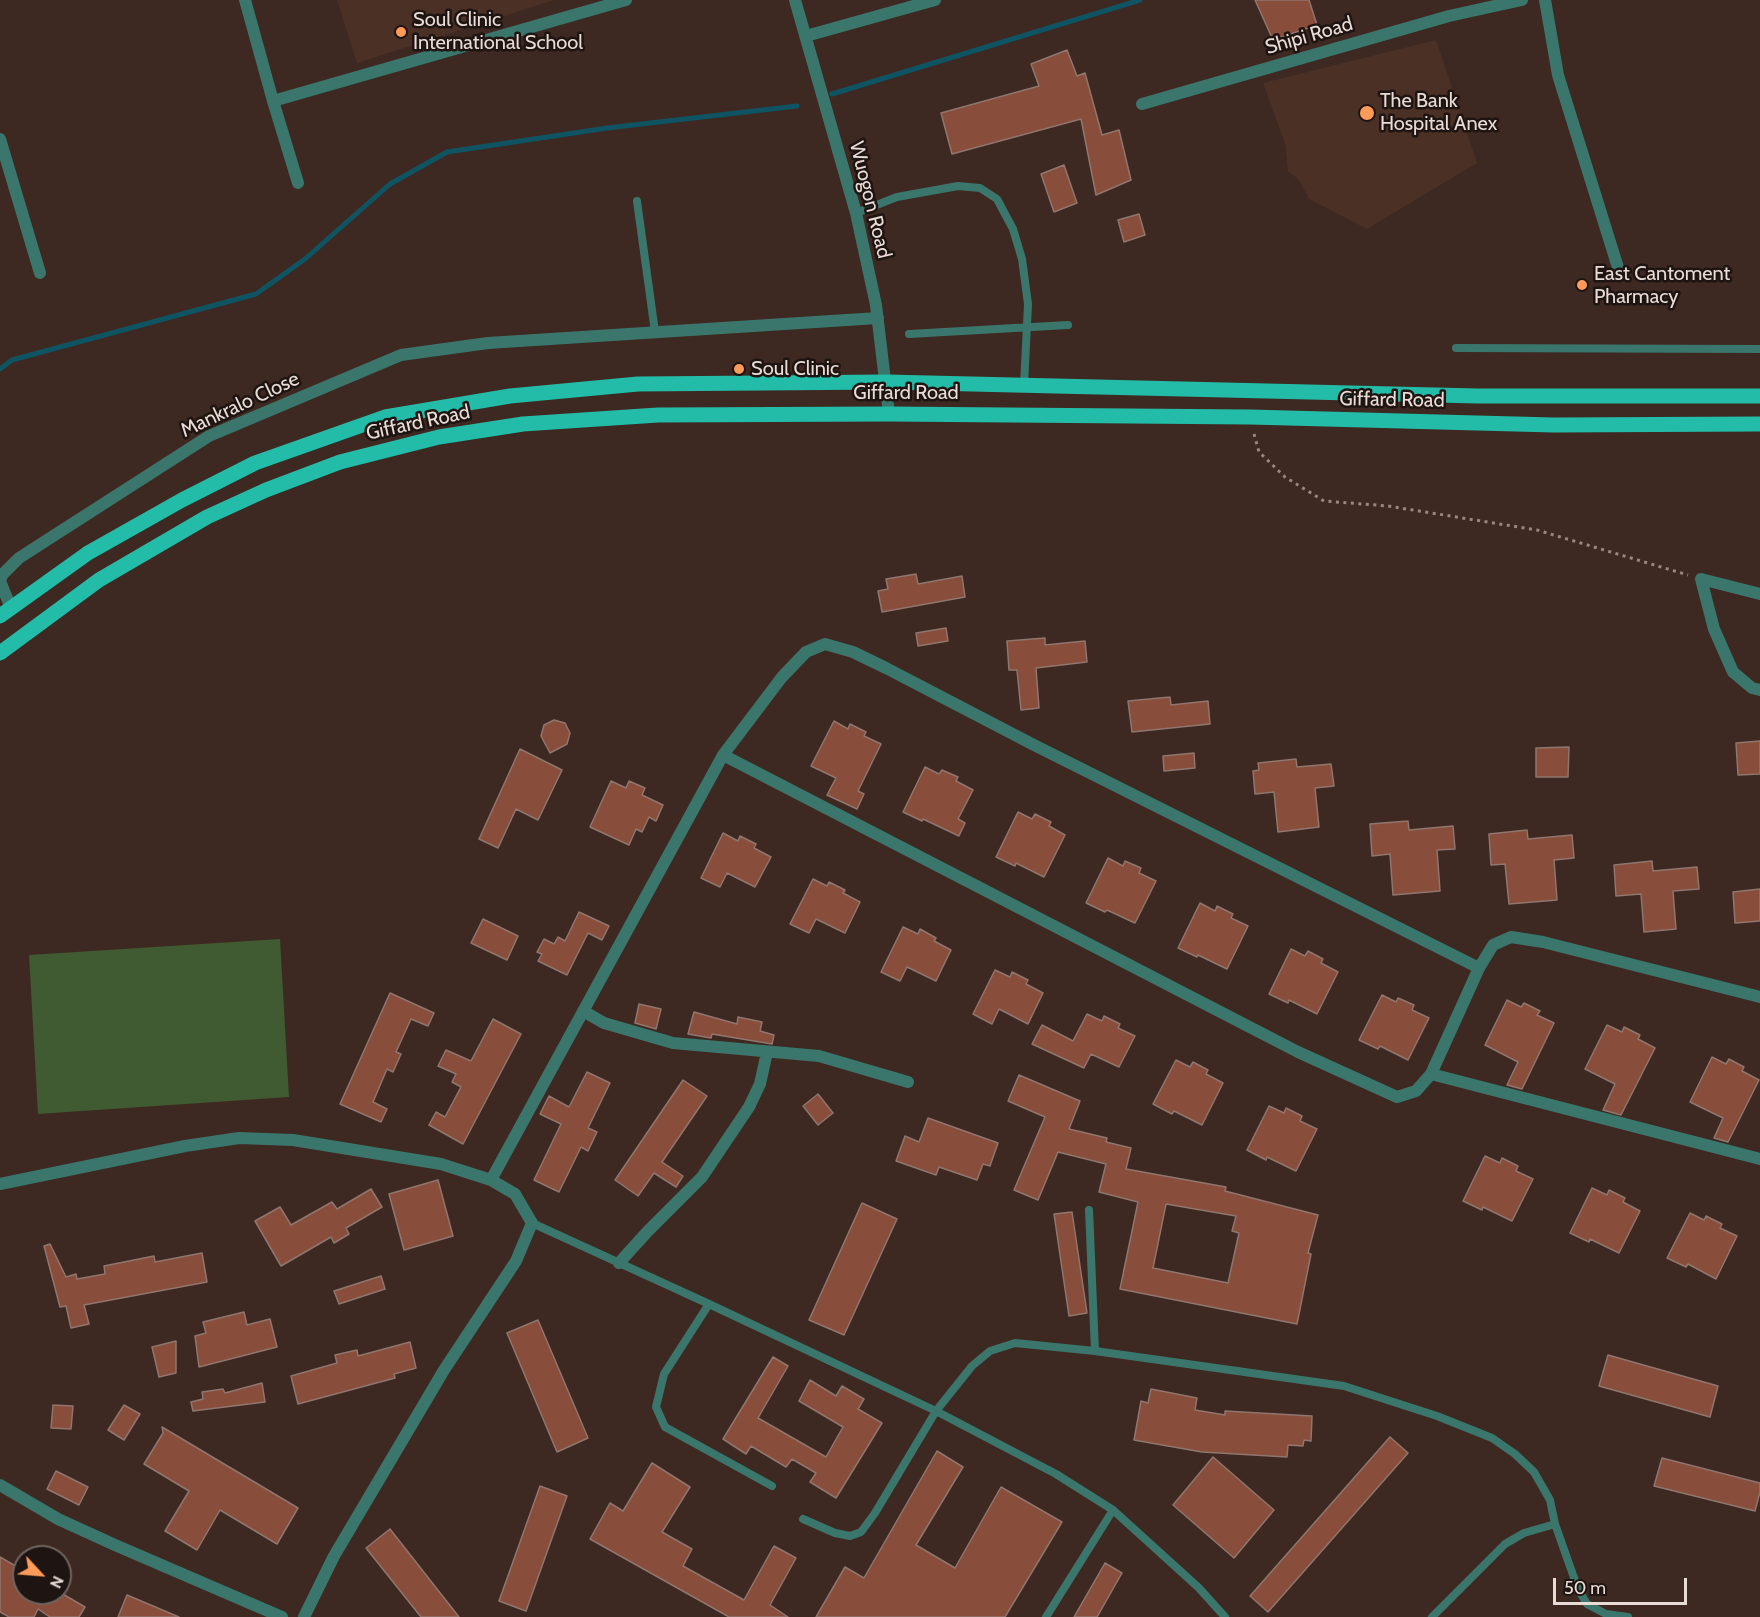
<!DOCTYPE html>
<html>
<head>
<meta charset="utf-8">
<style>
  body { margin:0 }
  #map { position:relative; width:1760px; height:1617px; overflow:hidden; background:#3d2921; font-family:Cabin,sans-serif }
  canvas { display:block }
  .north { position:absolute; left:12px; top:1545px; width:60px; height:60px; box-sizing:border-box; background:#1e1411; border:2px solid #6f645f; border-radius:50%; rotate:116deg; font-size:16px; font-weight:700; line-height:24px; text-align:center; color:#e9dbd5 }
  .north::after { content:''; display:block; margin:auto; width:21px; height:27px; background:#fe9b58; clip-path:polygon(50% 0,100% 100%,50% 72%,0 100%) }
  .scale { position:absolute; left:1553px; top:1578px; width:134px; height:27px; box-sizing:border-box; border:3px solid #e9dbd5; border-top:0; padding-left:8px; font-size:18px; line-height:21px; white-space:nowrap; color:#e9dbd5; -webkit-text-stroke:4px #1e1411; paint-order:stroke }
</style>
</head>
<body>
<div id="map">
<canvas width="1760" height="1617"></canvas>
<div class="north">N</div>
<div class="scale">50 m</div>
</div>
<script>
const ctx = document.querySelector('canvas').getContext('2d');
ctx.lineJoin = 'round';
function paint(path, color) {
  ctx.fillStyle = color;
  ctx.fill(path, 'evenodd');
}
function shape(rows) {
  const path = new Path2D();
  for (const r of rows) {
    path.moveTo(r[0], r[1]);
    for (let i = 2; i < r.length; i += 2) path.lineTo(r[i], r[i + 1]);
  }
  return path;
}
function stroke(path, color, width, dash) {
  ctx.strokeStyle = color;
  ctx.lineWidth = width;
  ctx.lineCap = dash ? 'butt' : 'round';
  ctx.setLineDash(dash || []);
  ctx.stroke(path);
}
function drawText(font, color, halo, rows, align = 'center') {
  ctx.font = font + ' Cabin,sans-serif';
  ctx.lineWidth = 5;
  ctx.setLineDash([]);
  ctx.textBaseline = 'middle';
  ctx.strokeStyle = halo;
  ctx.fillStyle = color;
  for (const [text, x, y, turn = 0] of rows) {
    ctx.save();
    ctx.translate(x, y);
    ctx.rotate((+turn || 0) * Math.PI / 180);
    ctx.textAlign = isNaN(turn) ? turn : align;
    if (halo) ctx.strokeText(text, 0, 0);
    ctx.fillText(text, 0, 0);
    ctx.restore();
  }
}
const built = shape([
  [337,0,554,0,357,63],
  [1436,40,1477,163,1367,229,1309,199,1299,180,1288,171,1285,143,1263,83]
]);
const green = shape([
  [280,939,289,1097,38,1114,29,955]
]);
const stream = shape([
  [832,94,1140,0],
  [0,369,12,360,256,294,305,259,390,184,447,152,607,128,797,106]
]);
const building = shape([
  [1255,0,1309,0,1317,25,1273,40,1255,0],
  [1067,50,1077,76,1085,73,1102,135,1119,130,1131,180,1096,195,1081,119,952,154,941,113,1039,86,1031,64,1067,50],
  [1064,165,1077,203,1054,212,1041,174,1064,165],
  [1139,214,1145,235,1124,242,1118,220,1139,214],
  [916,574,918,584,962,576,965,597,882,612,878,591,888,589,886,579,916,574],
  [946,628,948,641,918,646,916,633,946,628],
  [1045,638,1045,645,1085,641,1087,662,1036,668,1039,708,1021,710,1017,670,1009,670,1007,641,1045,638],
  [1170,697,1171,705,1208,701,1210,724,1132,732,1128,701,1170,697],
  [554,720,565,723,570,733,567,744,550,753,541,736,544,725,554,720],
  [834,721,848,729,850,724,866,732,864,736,881,744,858,791,864,794,857,809,827,795,836,778,811,766,834,721],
  [1760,741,1760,774,1738,775,1736,743,1760,741],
  [1569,747,1568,777,1536,777,1536,748,1569,747],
  [520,749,562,770,538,820,516,809,498,848,479,839,520,749],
  [1194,753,1195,768,1164,771,1163,756,1194,753],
  [1296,759,1297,767,1331,764,1334,786,1315,788,1319,827,1278,832,1274,792,1255,794,1253,771,1259,770,1258,763,1296,759],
  [925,767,939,774,942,770,958,777,956,781,973,790,958,819,965,823,959,836,923,819,922,821,903,812,925,767],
  [611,781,626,788,629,781,645,788,642,795,663,805,656,821,649,817,642,832,636,829,629,845,590,827,611,781],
  [1018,812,1032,819,1035,814,1051,822,1049,826,1065,835,1044,877,1016,863,1015,866,996,857,1018,812],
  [1408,821,1409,830,1453,826,1455,849,1437,850,1440,891,1393,895,1390,854,1372,856,1370,824,1408,821],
  [1527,830,1528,839,1572,835,1574,858,1554,860,1557,900,1509,904,1505,864,1491,865,1489,834,1527,830],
  [723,833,738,841,740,836,756,844,754,848,771,857,755,887,727,873,720,887,701,878,723,833],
  [1108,858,1123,866,1125,861,1141,868,1139,873,1156,881,1135,923,1107,910,1105,912,1086,903,1108,858],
  [1652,861,1653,871,1697,867,1699,889,1673,891,1676,929,1644,932,1641,894,1616,896,1614,865,1652,861],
  [813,879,827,886,829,882,845,890,843,893,860,902,845,933,816,919,809,933,790,924,813,879],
  [1760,889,1760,921,1735,923,1733,892,1760,889],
  [1200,903,1215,911,1217,906,1233,914,1231,918,1248,926,1227,969,1198,955,1197,957,1178,948,1200,903],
  [579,912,609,926,602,940,588,933,567,975,538,961,542,954,537,952,544,939,554,944,558,937,565,941,579,912],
  [483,919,518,936,507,960,471,943,483,919],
  [903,927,918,934,920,929,936,938,934,941,951,950,936,981,907,967,900,981,881,972,903,927],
  [1291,949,1305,956,1308,951,1323,959,1321,963,1338,972,1317,1014,1289,1000,1288,1003,1269,994,1291,949],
  [995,970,1010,977,1012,972,1028,980,1026,984,1043,993,1028,1024,999,1009,992,1024,973,1014,995,970],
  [390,993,434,1013,428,1026,411,1019,396,1052,401,1054,393,1072,387,1069,373,1102,387,1109,381,1122,340,1104,390,993],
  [1382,995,1396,1002,1398,998,1414,1005,1412,1010,1429,1018,1408,1060,1380,1046,1378,1049,1359,1040,1382,995],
  [1507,1000,1521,1007,1524,1003,1540,1011,1537,1015,1554,1023,1522,1089,1507,1085,1518,1062,1485,1045,1507,1000],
  [639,1004,661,1009,656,1029,635,1023,639,1004],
  [694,1012,737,1024,738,1017,762,1022,760,1031,774,1035,772,1044,712,1034,711,1038,688,1034,694,1012],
  [1087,1014,1102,1021,1104,1016,1120,1024,1118,1028,1135,1036,1119,1067,1091,1054,1084,1068,1032,1044,1042,1025,1073,1041,1087,1014],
  [493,1019,521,1034,463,1144,429,1125,436,1112,445,1117,461,1087,452,1082,456,1074,438,1066,446,1050,471,1061,493,1019],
  [1607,1025,1622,1032,1624,1027,1640,1035,1638,1039,1655,1048,1621,1115,1603,1110,1615,1084,1585,1069,1607,1025],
  [1712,1057,1726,1064,1729,1059,1744,1067,1742,1071,1759,1080,1728,1142,1714,1138,1723,1118,1690,1102,1712,1057],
  [1176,1060,1190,1067,1193,1062,1208,1070,1206,1074,1223,1083,1202,1125,1174,1111,1172,1114,1153,1104,1176,1060],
  [587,1072,610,1083,588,1128,597,1132,588,1151,581,1147,559,1192,534,1180,561,1124,540,1114,549,1096,569,1107,587,1072],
  [1019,1075,1080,1101,1069,1129,1107,1138,1106,1142,1131,1148,1126,1169,1226,1187,1225,1191,1318,1215,1308,1253,1311,1254,1297,1324,1120,1289,1138,1202,1099,1192,1106,1164,1058,1152,1038,1200,1014,1190,1045,1117,1008,1101,1019,1075],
  [1166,1204,1236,1216,1232,1231,1239,1233,1228,1283,1153,1268,1166,1204],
  [683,1080,707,1096,662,1162,683,1176,676,1187,654,1173,638,1196,615,1180,683,1080],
  [818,1094,833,1113,818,1125,803,1106,818,1094],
  [1269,1106,1284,1113,1286,1108,1302,1116,1300,1121,1317,1129,1296,1171,1267,1157,1266,1160,1247,1150,1269,1106],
  [928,1118,998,1143,990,1166,983,1164,977,1180,939,1167,936,1175,896,1161,905,1136,919,1142,928,1118],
  [1485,1156,1500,1163,1502,1158,1518,1166,1516,1171,1533,1179,1512,1221,1483,1207,1482,1210,1463,1201,1485,1156],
  [438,1180,453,1236,404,1250,389,1194,438,1180],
  [1592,1188,1607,1195,1609,1190,1625,1198,1623,1202,1640,1211,1619,1253,1590,1239,1589,1242,1570,1233,1592,1188],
  [371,1189,382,1207,346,1228,349,1234,334,1243,331,1237,281,1266,255,1221,280,1207,291,1225,332,1202,337,1209,371,1189],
  [862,1203,897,1219,844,1335,809,1320,862,1203],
  [1072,1212,1087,1313,1069,1316,1054,1214,1072,1212],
  [1690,1213,1704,1220,1706,1216,1722,1224,1720,1228,1737,1236,1716,1279,1688,1264,1686,1267,1667,1258,1690,1213],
  [50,1244,66,1277,76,1274,77,1279,105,1274,104,1266,154,1256,155,1262,202,1253,207,1282,84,1305,89,1324,71,1328,66,1306,60,1307,44,1246,50,1244],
  [381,1276,385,1289,339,1304,334,1291,381,1276],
  [244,1312,247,1325,270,1319,277,1347,199,1367,195,1336,206,1333,203,1322,244,1312],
  [538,1320,588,1438,557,1452,507,1333,538,1320],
  [176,1341,176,1373,159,1377,152,1347,176,1341],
  [410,1342,416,1368,394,1374,395,1378,298,1404,291,1376,337,1363,335,1355,357,1350,358,1356,410,1342],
  [1608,1355,1718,1386,1710,1417,1599,1386,1608,1355],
  [773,1357,788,1366,758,1418,826,1457,843,1427,799,1401,810,1380,836,1396,842,1386,864,1399,858,1409,882,1423,836,1498,810,1482,816,1473,792,1459,786,1467,751,1446,746,1454,723,1439,773,1357],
  [262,1383,265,1402,193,1411,191,1402,203,1399,202,1392,223,1389,225,1393,262,1383],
  [1151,1389,1197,1398,1195,1410,1225,1415,1225,1411,1312,1416,1311,1441,1304,1440,1303,1446,1288,1445,1287,1457,1202,1452,1134,1440,1141,1401,1148,1403,1151,1389],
  [53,1405,73,1406,71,1429,51,1428,53,1405],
  [124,1405,140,1414,124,1440,108,1430,124,1405],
  [162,1427,298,1508,277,1544,220,1510,197,1550,165,1531,189,1491,144,1464,163,1433,162,1427],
  [1390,1437,1408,1453,1268,1612,1250,1596,1390,1437],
  [937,1451,963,1467,916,1545,955,1568,1001,1487,1062,1522,1005,1617,816,1617,845,1567,864,1578,937,1451],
  [1213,1457,1274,1510,1234,1558,1173,1505,1213,1457],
  [1662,1458,1760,1483,1760,1492,1755,1511,1654,1486,1662,1458],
  [652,1463,690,1487,662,1532,692,1549,683,1566,744,1600,774,1546,796,1558,770,1605,788,1617,729,1617,590,1539,610,1503,623,1511,652,1463],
  [56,1471,88,1487,79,1505,47,1489,56,1471],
  [540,1486,567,1496,526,1611,499,1601,540,1486],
  [390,1529,459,1617,421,1617,366,1548,390,1529],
  [0,1557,24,1571,24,1593,61,1593,85,1607,79,1617,50,1617,38,1609,34,1617,9,1617,0,1612,0,1557],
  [1105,1563,1122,1573,1097,1617,1074,1617,1105,1563],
  [127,1595,179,1617,118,1617,127,1595]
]);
const path = shape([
  [1254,434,1259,452,1285,477,1324,501,1388,506,1537,530,1688,575]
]);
const lane = shape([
  [637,201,655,332],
  [856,213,897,197,958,186,980,188,997,199,1013,229,1022,259,1028,304,1024,385],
  [909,334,1068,325],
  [1456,348,1760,349],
  [1089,1210,1095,1351],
  [532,1223,709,1304,936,1411,1056,1474,1113,1510,1199,1588,1225,1617],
  [709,1304,664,1374,656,1407,665,1427,772,1486],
  [803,1519,835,1533,850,1536,861,1532,875,1513,936,1411,972,1366,990,1351,1015,1343,1095,1351,1344,1386,1437,1416,1492,1438,1515,1454,1534,1472,1550,1500,1555,1524,1578,1589,1587,1604,1606,1614,1628,1617],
  [1046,1617,1113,1510],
  [1432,1617,1505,1544,1524,1533,1555,1524]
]);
const street = shape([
  [245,0,273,101,298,183],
  [795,0,856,213,876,305,889,414],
  [1545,0,1558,75,1620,274],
  [806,36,935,0],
  [273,101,626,0],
  [1142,104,1449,16,1522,0],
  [0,139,40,273],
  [1760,594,1701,579,1714,629,1733,672,1752,688,1760,690],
  [11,608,0,581,2,575,19,558,209,436,401,355,488,343,878,318],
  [723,755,1298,1052,1397,1097,1416,1091,1431,1074,1479,968,1493,945,1511,937,1543,942,1760,997],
  [583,1011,604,1023,673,1043,819,1056,908,1082],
  [1431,1074,1760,1159],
  [491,1180,723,755,782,677,806,652,825,644,853,652,886,668,1034,745,1479,968],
  [0,1184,185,1146,239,1138,293,1140,441,1164,491,1180,515,1194,532,1223,516,1261,444,1370,334,1556,304,1617],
  [619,1263,647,1232,702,1177,749,1107,760,1084,767,1052],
  [0,1485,58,1519,115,1545,282,1617]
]);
const primary = shape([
  [0,616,88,553,182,500,255,463,385,417,510,396,638,384,887,382,1478,396,1760,396],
  [0,653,99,580,207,517,266,490,340,462,439,437,523,424,658,415,889,414,1250,417,1553,425,1760,424]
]);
const markers = [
  [401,32,6,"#fe9b58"],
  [1367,113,8,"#fe9b58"],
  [1582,285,6,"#fe9b58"],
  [739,369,6,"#fe9b58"]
];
const poiNames = [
  ["Soul Clinic",413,20],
  ["International School",413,43],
  ["The Bank",1380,101],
  ["Hospital Anex",1380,124],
  ["East Cantoment",1594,274],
  ["Pharmacy",1594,297],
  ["Soul Clinic",751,369]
];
const streetNames = [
  ["Shipi Road",1309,36,-16],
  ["Wuogon Road",870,200,76],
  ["Giffard Road",906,393],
  ["Giffard Road",1392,400,1],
  ["Mankralo Close",240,405,-25],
  ["Giffard Road",418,423,-12]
];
paint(built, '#4b3025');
paint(green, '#405a31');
stroke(stream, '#0f5462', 5);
paint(building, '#884d3b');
stroke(building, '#90766e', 1.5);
stroke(path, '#998881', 3, [3, 4.5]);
stroke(lane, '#3a766c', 8);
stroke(street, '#3a766c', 12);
stroke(primary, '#22bca8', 15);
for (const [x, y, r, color] of markers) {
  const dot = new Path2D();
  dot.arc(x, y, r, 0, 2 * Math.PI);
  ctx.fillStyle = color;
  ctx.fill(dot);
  stroke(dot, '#1e1411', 2);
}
drawText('20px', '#e9dbd5', '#1e1411', poiNames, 'left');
drawText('20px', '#e9dbd5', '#1e1411', streetNames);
</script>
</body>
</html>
